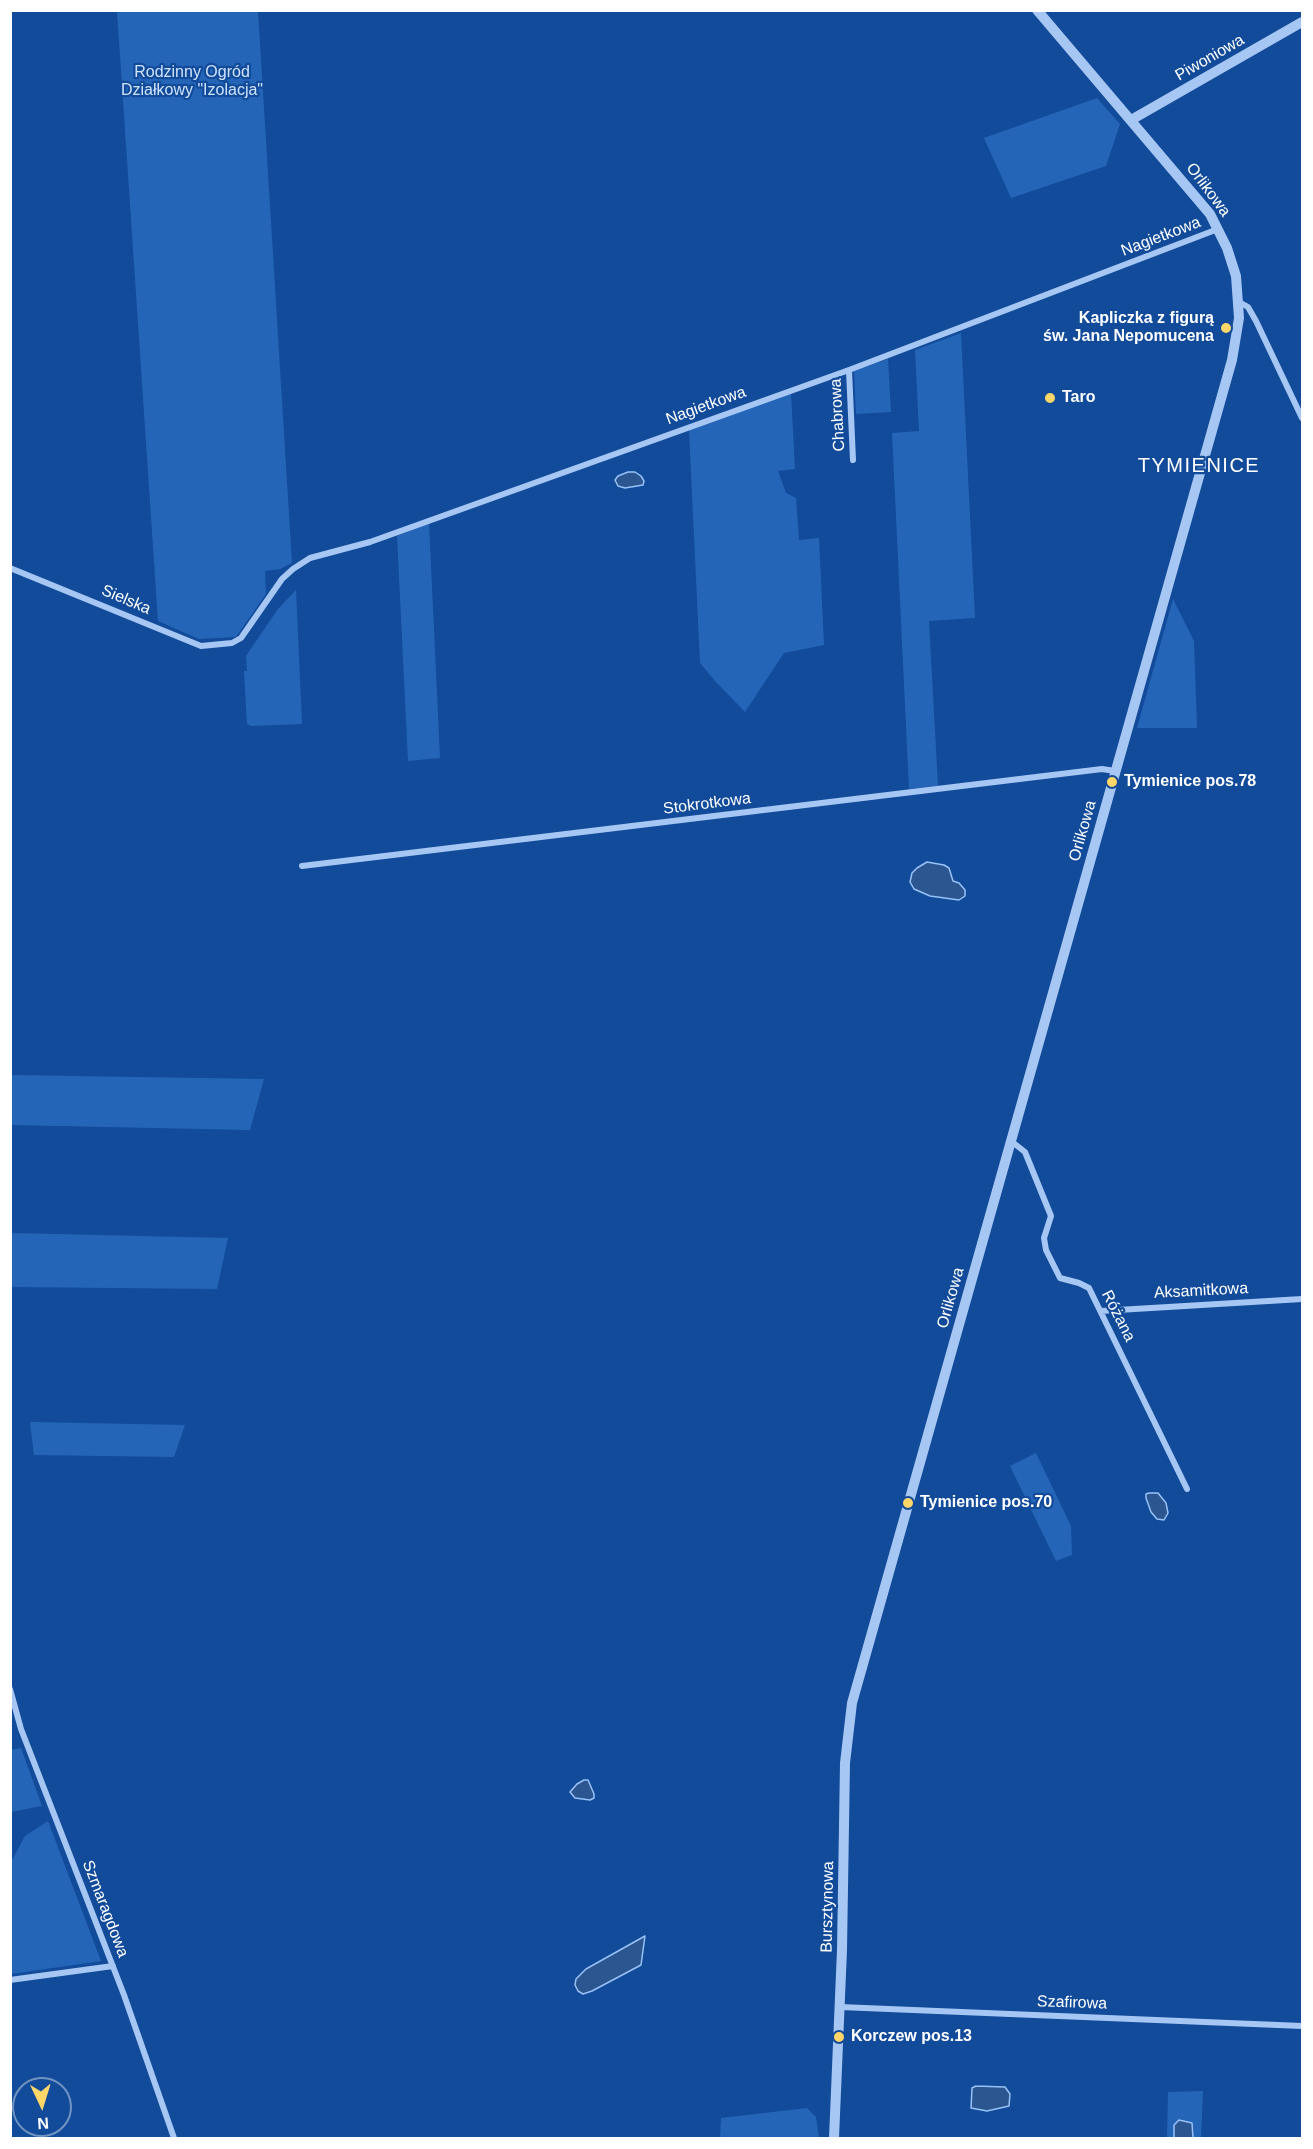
<!DOCTYPE html>
<html>
<head>
<meta charset="utf-8">
<style>
  body { margin:0 }
  #map { position:relative; width:1313px; height:2149px; overflow:hidden; background:#124b9a; font-family:Helvetica,sans-serif }
  canvas { display:block }
  .frame { position:absolute; inset:0; border:12px solid #fff; pointer-events:none }
  .north { position:absolute; left:12px; top:2077px; width:60px; height:60px; box-sizing:border-box; background:#124b9a; border:2px solid #7193c2; border-radius:50%; rotate:176deg; font-size:16px; font-weight:700; line-height:24px; text-align:center; color:#fff }
  .north::after { content:''; display:block; margin:auto; width:21px; height:27px; background:#ffd668; clip-path:polygon(50% 0,100% 100%,50% 72%,0 100%) }
</style>
</head>
<body>
<div id="map">
<canvas width="1313" height="2149"></canvas>
<div class="frame"></div>
<div class="north">N</div>
</div>
<script>
const ctx = document.querySelector('canvas').getContext('2d');
ctx.lineJoin = 'round';
function paint(path, color) {
  ctx.fillStyle = color;
  ctx.fill(path, 'evenodd');
}
function shape(rows) {
  const path = new Path2D();
  for (const r of rows) {
    path.moveTo(r[0], r[1]);
    for (let i = 2; i < r.length; i += 2) path.lineTo(r[i], r[i + 1]);
  }
  return path;
}
function stroke(path, color, width, dash) {
  ctx.strokeStyle = color;
  ctx.lineWidth = width;
  ctx.lineCap = dash ? 'butt' : 'round';
  ctx.setLineDash(dash || []);
  ctx.stroke(path);
}
function drawText(font, color, halo, rows, align = 'center') {
  ctx.font = font + ' Helvetica,sans-serif';
  ctx.lineWidth = 4.5;
  ctx.setLineDash([]);
  ctx.textBaseline = 'middle';
  ctx.strokeStyle = halo;
  ctx.fillStyle = color;
  for (const [text, x, y, turn = 0] of rows) {
    ctx.save();
    ctx.translate(x, y);
    ctx.rotate((+turn || 0) * Math.PI / 180);
    ctx.textAlign = isNaN(turn) ? turn : align;
    if (halo) ctx.strokeText(text, 0, 0);
    ctx.fillText(text, 0, 0);
    ctx.restore();
  }
}
const green = shape([
  [117,11,258,11,292,563,280,569,265,571,266,594,236,637,199,639,158,621],
  [1097,98,1120,124,1106,166,1011,198,984,138],
  [961,333,975,618,929,621,938,786,909,789,892,433,919,431,915,350],
  [888,359,891,412,856,414,854,371],
  [791,393,795,469,778,471,786,493,796,498,799,540,819,538,824,645,784,653,745,712,715,681,700,663,689,430],
  [429,523,440,758,408,761,397,536],
  [296,590,302,724,251,726,247,724,244,671,247,671,246,656,278,609],
  [1173,599,1194,641,1197,728,1137,728],
  [11,1075,264,1079,250,1130,11,1125],
  [11,1233,228,1238,217,1289,11,1287],
  [30,1422,185,1425,174,1457,34,1455],
  [1036,1453,1071,1526,1072,1555,1056,1561,1010,1466],
  [21,1748,42,1806,11,1812,11,1750],
  [48,1821,101,1961,11,1974,11,1862,25,1836],
  [1203,2091,1201,2138,1167,2138,1168,2092],
  [807,2108,816,2117,819,2138,720,2138,721,2118]
]);
const water = shape([
  [628,472,635,472,641,476,644,481,643,485,625,488,618,486,615,480,618,476,628,472],
  [927,862,944,865,949,868,953,881,959,883,965,890,965,896,959,900,930,896,914,889,910,882,912,873,917,868,927,862],
  [1149,1493,1158,1493,1166,1503,1168,1513,1164,1520,1157,1519,1151,1512,1146,1498,1146,1494,1149,1493],
  [584,1780,588,1780,594,1794,594,1798,590,1800,575,1798,570,1792,577,1784,584,1780],
  [645,1936,641,1965,592,1991,583,1994,578,1991,575,1985,576,1979,586,1969,645,1936],
  [976,2086,1005,2087,1010,2094,1009,2106,987,2111,971,2108,972,2088,976,2086],
  [1179,2120,1192,2123,1193,2138,1174,2138,1174,2125,1179,2120]
]);
const minor = shape([
  [1239,302,1248,307,1256,321,1302,418],
  [849,370,853,460],
  [10,568,201,646,232,643,241,638,282,579,293,569,310,558,370,542,849,370,1218,229],
  [302,866,1102,769,1115,771],
  [1011,1141,1025,1152,1051,1216,1044,1238,1046,1250,1060,1278,1079,1283,1089,1288,1187,1489],
  [1101,1311,1302,1299],
  [10,1689,21,1729,124,1995,174,2138],
  [10,1980,113,1966],
  [840,2007,1302,2026]
]);
const tertiary = shape([
  [1131,120,1302,22],
  [834,2138,842,1950,845,1763,852,1703,1232,360,1239,318,1236,276,1227,248,1210,214,1037,10]
]);
const markers = [
  [1226,328,6,"#ffd668"],
  [1050,398,6,"#ffd668"],
  [1112,782,6,"#ffd668"],
  [908,1503,6,"#ffd668"],
  [839,2037,6,"#ffd668"]
];
const streetNames = [
  ["Piwoniowa",1210,58,-30],
  ["Orlikowa",1208,190,53],
  ["Nagietkowa",1161,237,-21],
  ["Nagietkowa",706,406,-20],
  ["Chabrowa",838,415,-93],
  ["Sielska",126,600,23],
  ["Stokrotkowa",707,804,-7],
  ["Orlikowa",1083,831,-74],
  ["Aksamitkowa",1201,1291,-3],
  ["Orlikowa",951,1298,-74],
  ["Różana",1118,1316,63],
  ["Bursztynowa",828,1907,-89],
  ["Szmaragdowa",105,1909,69],
  ["Szafirowa",1072,2003,2]
];
const parkNames = [
  ["Rodzinny Ogród",192,73],
  ["Działkowy \"Izolacja\"",192,91]
];
const poiNames = [
  ["Kapliczka z figurą",1214,319,"right"],
  ["św. Jana Nepomucena",1214,337,"right"],
  ["Taro",1062,398],
  ["Tymienice pos.78",1124,782],
  ["Tymienice pos.70",920,1503],
  ["Korczew pos.13",851,2037]
];
const quarterNames = [
  ["TYMIENICE",1199,466]
];
paint(green, '#2565b8');
paint(water, '#2c5690');
stroke(water, '#98c2f7', 1.5);
stroke(minor, '#a6c7f4', 6);
stroke(tertiary, '#a6c7f4', 10);
for (const [x, y, r, color] of markers) {
  const dot = new Path2D();
  dot.arc(x, y, r, 0, 2 * Math.PI);
  ctx.fillStyle = color;
  ctx.fill(dot);
  stroke(dot, '#124b9a', 2);
}
drawText('16px', '#fff', '#124b9a', streetNames);
drawText('16px', '#cee3fd', '#124b9a', parkNames);
drawText('bold 16px', '#fff', '#124b9a', poiNames, 'left');
ctx.letterSpacing = '1.5px';
drawText('20px', '#fff', '#124b9a', quarterNames);
ctx.letterSpacing = '0px';
</script>
</body>
</html>
